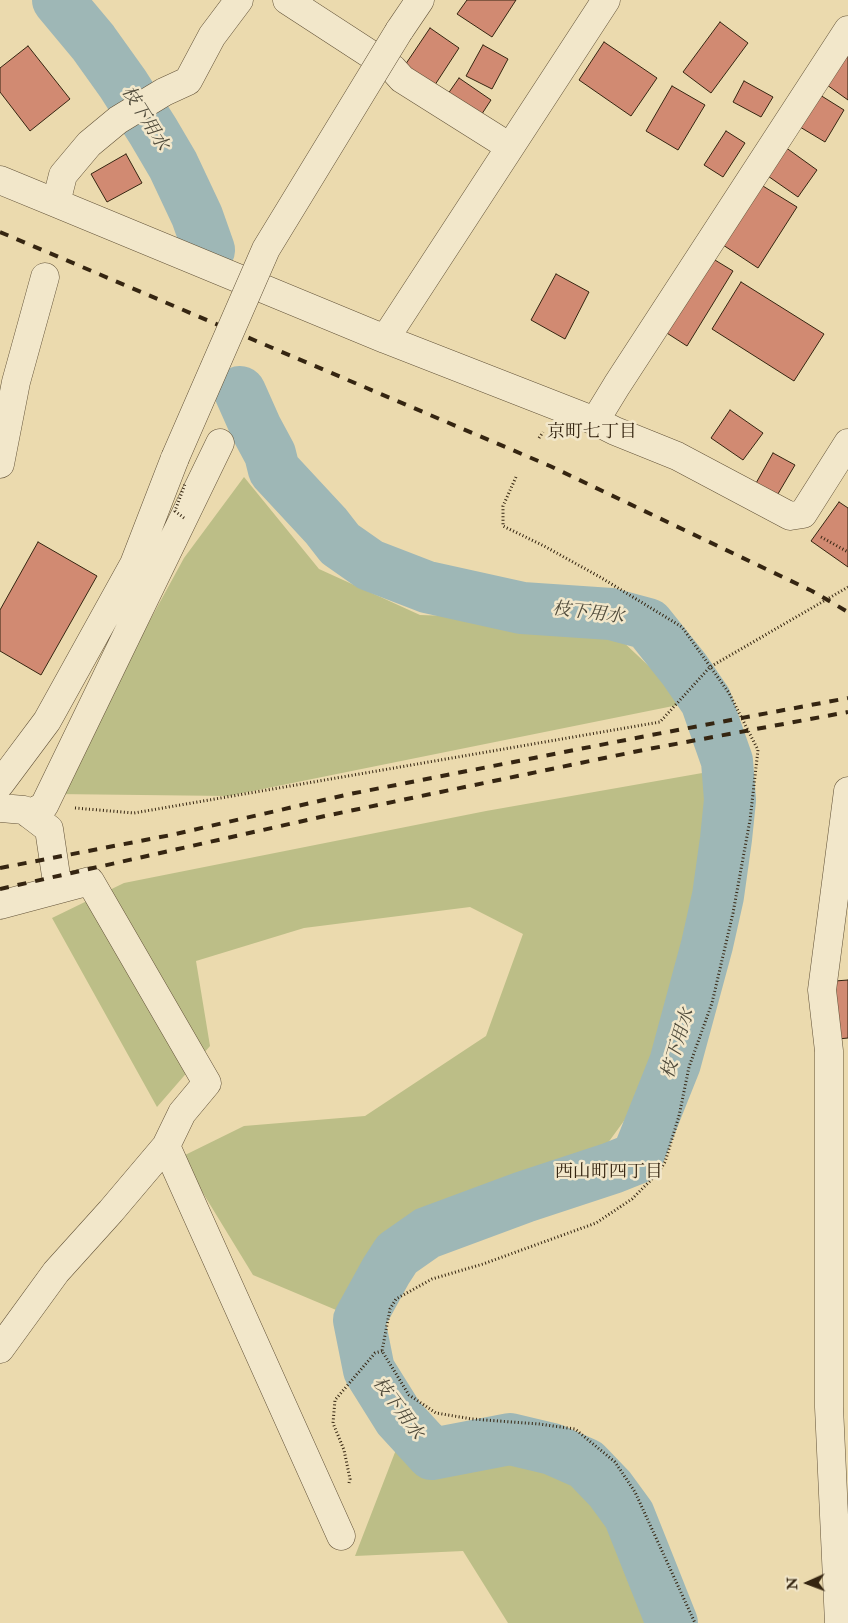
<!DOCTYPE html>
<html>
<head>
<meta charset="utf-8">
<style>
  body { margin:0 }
  #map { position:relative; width:848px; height:1623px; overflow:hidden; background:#ebdaae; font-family:"IM FELL Double Pica",serif }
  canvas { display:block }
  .north { position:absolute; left:783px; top:1558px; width:50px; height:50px; -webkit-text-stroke:4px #f2e7ca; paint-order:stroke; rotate:268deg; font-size:14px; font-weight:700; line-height:20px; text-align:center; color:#352511 }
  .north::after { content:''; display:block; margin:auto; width:18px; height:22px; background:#352511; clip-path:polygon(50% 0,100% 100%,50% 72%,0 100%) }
</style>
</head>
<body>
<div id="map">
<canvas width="848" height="1623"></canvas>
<div class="north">N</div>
</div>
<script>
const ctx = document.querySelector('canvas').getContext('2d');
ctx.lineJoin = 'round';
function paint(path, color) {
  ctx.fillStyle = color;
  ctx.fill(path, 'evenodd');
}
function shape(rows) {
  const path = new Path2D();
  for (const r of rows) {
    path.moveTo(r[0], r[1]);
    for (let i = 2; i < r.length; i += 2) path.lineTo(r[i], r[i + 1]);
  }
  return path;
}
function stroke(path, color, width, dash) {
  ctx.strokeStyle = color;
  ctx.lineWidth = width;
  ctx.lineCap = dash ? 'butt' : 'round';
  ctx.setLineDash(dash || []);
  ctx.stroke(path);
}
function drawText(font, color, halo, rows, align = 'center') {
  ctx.font = font + ' "IM FELL Double Pica","Noto Serif JP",serif';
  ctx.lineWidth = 5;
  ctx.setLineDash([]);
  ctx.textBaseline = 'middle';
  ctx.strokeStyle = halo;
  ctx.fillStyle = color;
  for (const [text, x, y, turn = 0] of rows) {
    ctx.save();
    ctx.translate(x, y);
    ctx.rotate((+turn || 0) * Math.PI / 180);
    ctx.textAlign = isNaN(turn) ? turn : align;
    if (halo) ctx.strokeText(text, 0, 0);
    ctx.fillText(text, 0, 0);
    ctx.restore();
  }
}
const green = shape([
  [244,477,319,569,420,615,601,621,688,703,228,796,55,794,184,558],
  [725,769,706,912,664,1066,602,1151,379,1236,348,1315,253,1275,181,1157,244,1126,365,1116,486,1036,523,934,470,907,304,928,196,961,210,1046,157,1107,52,918,124,883,486,811],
  [399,1442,559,1446,674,1595,685,1623,508,1623,463,1551,355,1556]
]);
const river = shape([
  [58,0,93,42,123,84,153,131,173,165,197,216,209,250],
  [240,392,256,428,270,454,274,470,326,526,340,544,370,565,427,587,522,608,611,614,648,624,684,669,706,701,727,761,730,800,726,839,718,896,707,945,675,1063,637,1158,612,1168,524,1197,427,1233,397,1254,386,1271,359,1320,369,1370,399,1418,432,1454,510,1439,552,1449,586,1464,610,1489,629,1515,672,1623]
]);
const building = shape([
  [467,0,516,0,492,37,457,14,467,0],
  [720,22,748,43,711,93,683,72,720,22],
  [430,28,459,48,429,94,399,74,430,28],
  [848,40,848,100,820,80,848,40],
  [604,42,657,78,631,116,579,80,604,42],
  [483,45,508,59,492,89,466,76,483,45],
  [28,46,70,99,30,131,0,92,0,68,28,46],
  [459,78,491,100,476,123,443,101,459,78],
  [744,81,773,97,761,117,733,102,744,81],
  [672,86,705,105,678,150,646,131,672,86],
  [820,95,844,110,825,142,800,127,820,95],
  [726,131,745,143,723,177,704,165,726,131],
  [785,147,817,170,798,197,765,174,785,147],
  [126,154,142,183,107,202,91,174,126,154],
  [758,183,797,207,758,268,720,243,758,183],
  [705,254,733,271,687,346,659,328,705,254],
  [556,274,589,292,565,339,531,320,556,274],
  [741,282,824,334,794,381,712,329,741,282],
  [730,410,763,433,743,460,711,438,730,410],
  [773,453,795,465,772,504,751,492,773,453],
  [839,502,848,508,848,567,811,541,839,502],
  [38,542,97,576,41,675,0,651,0,610,38,542],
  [848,980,848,1038,838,1039,835,981,848,980]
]);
const path = shape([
  [539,438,543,432],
  [516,477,503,506,503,526,544,546,600,577,682,627,729,693,758,750,750,820,733,913,712,1003,689,1067,679,1116,665,1162,658,1173,632,1199,596,1223,483,1264,432,1279,396,1299,390,1309,382,1351,409,1395,436,1413,472,1419,539,1424,575,1429,615,1462,635,1492,695,1623],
  [821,537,848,552],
  [75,808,134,813,660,722,710,667,848,587],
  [349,1483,350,1479,344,1450,333,1423,335,1400,375,1353,382,1351]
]);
const minor = shape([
  [287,0,393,69,402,79,510,147],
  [606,0,385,339,595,421,615,431,677,456,790,516,803,514,848,443],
  [399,31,420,0],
  [0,180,56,203,63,175,89,144,118,120,164,92,188,81,212,36,239,0],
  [56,203,385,339],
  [595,421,617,385,848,30],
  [0,464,16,382,45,277],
  [0,784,47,721,134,564,175,458],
  [0,808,24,810,49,829,58,889],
  [29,814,44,806,220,443],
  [0,905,90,881,207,1083,182,1113,166,1146,111,1211,56,1272,0,1349],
  [166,1146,341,1536],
  [839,1623,829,1407,829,1051,822,990,848,791]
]);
const rail = shape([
  [0,232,550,466,812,591,848,612],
  [0,868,171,835,350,794,646,736,848,698],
  [0,889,325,816,643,750,848,712]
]);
const pathBridge = shape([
  [184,518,175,511,185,484]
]);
const minorBridge = shape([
  [175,458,266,249,399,31]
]);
const waterNames = [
  ["枝下用水",144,119,58],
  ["枝下用水",588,614,7],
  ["枝下用水",679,1044,-73],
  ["枝下用水",397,1409,54]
];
const neighbourhoodNames = [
  ["京町七丁目",592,433],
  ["西山町四丁目",609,1173]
];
paint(green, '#bcbe87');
stroke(river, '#9eb7b6', 52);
paint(building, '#d18a72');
stroke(building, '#352511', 1);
stroke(minor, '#625238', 29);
stroke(path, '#352511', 3, [1, 2.5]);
stroke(minor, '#f2e7ca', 28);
stroke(rail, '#352511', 4, [9, 9]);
stroke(minorBridge, '#625238', 29, []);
stroke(pathBridge, '#352511', 3, [1, 2.5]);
stroke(minorBridge, '#f2e7ca', 28);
drawText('italic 18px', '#4f4a3a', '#f2e7ca', waterNames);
drawText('18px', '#352511', '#f2e7ca', neighbourhoodNames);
</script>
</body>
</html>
